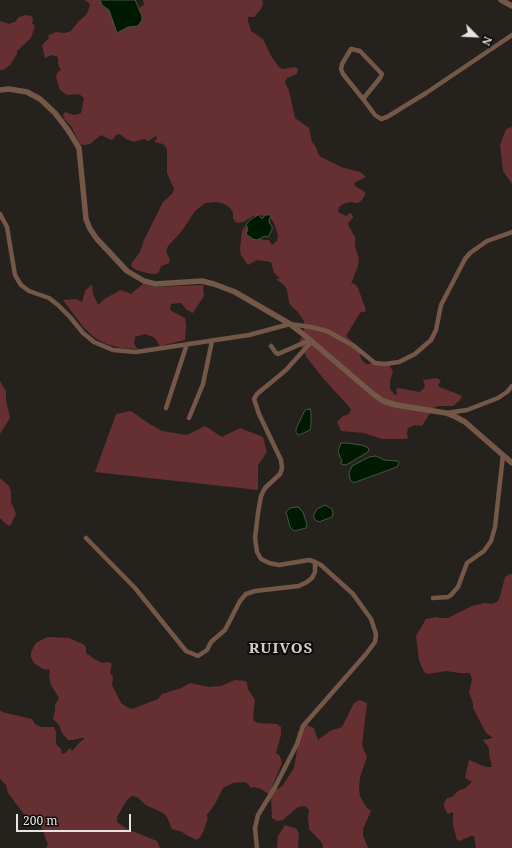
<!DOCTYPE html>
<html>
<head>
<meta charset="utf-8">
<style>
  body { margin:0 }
  #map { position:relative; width:512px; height:848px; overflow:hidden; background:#25221d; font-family:"Noto Serif",serif }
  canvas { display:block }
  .north { position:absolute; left:456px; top:16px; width:40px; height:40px; -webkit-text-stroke:3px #0d0c0a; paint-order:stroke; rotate:114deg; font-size:11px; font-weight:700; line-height:16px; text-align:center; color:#e7e5e2 }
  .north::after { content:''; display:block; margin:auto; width:14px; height:18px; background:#e7e5e2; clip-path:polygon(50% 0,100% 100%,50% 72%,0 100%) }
  .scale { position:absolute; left:16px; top:814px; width:115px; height:18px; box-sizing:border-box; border:2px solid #e7e5e2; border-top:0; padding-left:5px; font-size:12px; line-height:14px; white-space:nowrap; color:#e7e5e2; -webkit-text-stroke:3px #0d0c0a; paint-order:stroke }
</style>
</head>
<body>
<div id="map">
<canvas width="512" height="848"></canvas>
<div class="north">N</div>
<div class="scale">200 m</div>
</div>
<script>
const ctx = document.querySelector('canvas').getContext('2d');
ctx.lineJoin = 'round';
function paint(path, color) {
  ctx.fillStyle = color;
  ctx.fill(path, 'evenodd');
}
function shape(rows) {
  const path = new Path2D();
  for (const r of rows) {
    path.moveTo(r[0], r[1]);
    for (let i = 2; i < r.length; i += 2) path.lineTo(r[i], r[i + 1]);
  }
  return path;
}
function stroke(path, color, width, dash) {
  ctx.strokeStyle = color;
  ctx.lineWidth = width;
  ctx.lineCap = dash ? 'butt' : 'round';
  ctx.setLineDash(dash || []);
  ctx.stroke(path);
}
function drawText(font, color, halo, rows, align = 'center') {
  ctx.font = font + ' "Noto Serif",serif';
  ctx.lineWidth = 4;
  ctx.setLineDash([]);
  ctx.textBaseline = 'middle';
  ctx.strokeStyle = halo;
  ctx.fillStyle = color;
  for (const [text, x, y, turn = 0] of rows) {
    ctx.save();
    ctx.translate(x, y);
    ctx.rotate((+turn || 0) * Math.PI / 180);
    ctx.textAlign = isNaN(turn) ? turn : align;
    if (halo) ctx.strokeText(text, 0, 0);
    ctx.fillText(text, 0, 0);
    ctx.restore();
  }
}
const green = shape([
  [84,0,114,0,139,8,144,5,143,0,262,0,263,4,261,9,254,17,248,17,248,21,251,31,263,39,271,56,279,67,283,69,295,67,298,69,297,74,287,78,285,82,289,91,295,118,309,128,312,142,316,147,318,154,321,157,341,167,360,172,366,177,354,183,355,186,365,192,365,195,362,200,358,203,350,202,343,204,339,207,338,212,346,216,351,213,353,216,353,218,349,222,348,225,355,237,355,247,359,258,358,266,351,284,354,283,358,288,366,310,365,312,362,312,360,313,346,336,359,348,361,359,366,364,388,362,393,372,390,381,390,389,395,395,397,395,396,390,398,388,420,392,425,387,423,380,437,378,441,381,438,385,439,387,455,393,462,396,460,400,453,406,438,406,433,408,422,426,415,425,408,428,407,433,408,438,405,439,382,439,364,433,341,431,337,422,343,416,349,414,351,409,323,378,307,358,299,342,304,333,304,321,297,311,292,307,289,302,287,290,284,285,276,279,280,278,274,273,271,262,257,260,248,265,241,255,240,249,242,231,245,226,251,227,258,237,263,240,269,240,272,245,277,241,278,235,274,223,271,219,265,216,259,215,253,216,243,222,237,223,233,219,233,212,229,207,224,204,217,202,205,203,195,211,181,232,168,246,166,251,170,260,169,263,161,266,159,272,156,274,151,274,136,270,132,267,131,264,140,252,144,240,163,202,172,194,174,189,167,173,167,149,163,144,154,142,157,139,157,137,156,136,148,141,144,139,134,142,126,139,120,134,116,135,113,139,111,140,101,135,90,144,84,145,80,144,71,126,65,120,63,115,65,112,74,115,81,113,84,98,79,94,67,95,60,90,56,77,57,73,61,70,58,64,58,57,52,55,45,58,42,45,49,38,48,36,51,34,56,32,65,33,71,31,78,22,87,14,90,5,88,2],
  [26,15,31,16,33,19,32,23,35,26,31,38,17,51,17,54,10,65,3,70,0,70,0,21,9,24,15,22,19,17],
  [512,127,512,184,503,171,500,145,506,129],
  [92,284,93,294,98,305,106,298,121,290,131,294,143,284,153,287,203,285,204,296,193,313,187,310,181,303,171,304,170,310,185,318,186,326,185,340,160,346,155,338,145,334,135,337,134,344,138,349,121,348,106,344,95,338,84,328,63,300,76,299,82,302,85,291],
  [0,381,6,391,6,400,10,418,0,434],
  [131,411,148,423,162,431,187,435,205,426,222,437,240,428,263,437,267,452,258,465,258,490,95,472,116,414],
  [0,478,9,486,11,491,11,503,14,508,16,514,10,526,6,524,0,518],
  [510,574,512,574,512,848,476,848,474,836,471,836,459,841,457,840,453,826,453,812,448,814,444,807,444,803,447,798,452,797,459,790,464,789,472,782,465,778,469,760,486,767,492,767,489,754,489,748,483,740,493,738,486,733,473,708,473,703,469,692,472,680,470,673,460,673,446,671,428,674,424,672,419,660,416,636,426,619,436,617,441,618,448,618,472,606,485,603,491,604,497,602,500,597,505,577],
  [50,637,69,638,83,644,86,647,86,653,96,660,102,663,109,662,112,664,110,673,113,677,112,685,121,703,127,707,132,709,158,699,162,694,181,688,190,683,209,687,221,686,235,680,245,681,247,683,248,689,255,700,253,716,254,721,258,723,277,724,281,727,281,735,276,753,280,756,282,763,272,787,278,789,283,785,294,768,299,738,297,733,300,730,307,725,314,728,318,740,330,731,342,727,354,703,360,700,367,703,362,745,367,757,360,777,359,789,360,796,363,802,367,808,371,811,363,829,363,835,368,848,323,848,322,843,309,829,308,816,309,810,305,806,298,807,293,811,283,820,277,821,272,818,271,798,267,793,261,789,254,787,251,788,247,783,244,782,233,783,223,788,215,804,206,816,208,817,204,830,201,836,197,840,188,836,182,832,172,829,167,817,163,813,146,805,137,797,132,796,127,800,117,817,117,822,127,829,157,841,160,848,46,848,48,844,42,829,39,815,29,817,23,813,8,793,6,785,0,779,0,710,2,712,32,719,35,724,41,727,54,727,56,732,56,744,61,749,62,754,64,754,70,748,72,751,73,750,79,743,84,739,84,738,81,738,73,740,68,740,62,733,59,725,53,719,55,712,55,705,59,698,51,685,49,677,50,670,43,669,34,663,31,657,31,652,36,643,45,638],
  [285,825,297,829,299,835,298,848,277,848,278,836]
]);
const water = shape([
  [100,0,135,0,142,16,142,20,138,26,128,27,117,33,109,10,102,5,100,0],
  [258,215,261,218,263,218,265,215,271,215,269,221,270,224,272,226,272,230,268,237,265,236,257,240,253,239,246,234,248,229,246,225,250,220,258,215],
  [310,409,311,413,311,424,310,430,299,435,296,433,296,429,305,410,310,409],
  [341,443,347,443,361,445,367,447,369,449,368,452,346,465,341,464,342,460,340,457,338,451,341,443],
  [376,456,384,460,398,461,399,463,397,467,353,483,350,479,349,473,352,466,369,457,376,456],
  [325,505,332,509,333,513,332,517,319,522,314,519,314,514,317,509,325,505],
  [298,507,303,512,307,525,306,528,294,531,290,527,286,512,290,508,298,507]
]);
const minor = shape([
  [363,99,380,78,382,74,360,51,351,49,342,64,341,69,343,74,363,99,375,115,381,119,387,117,426,93,512,35],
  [0,214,7,227,15,275,21,285,29,291,49,298,58,305,70,317,83,333,94,342,113,350,136,352,249,335,290,324,311,327,327,331,354,346,375,363,385,364,399,362,415,354,431,340,436,330,441,305,465,259,470,253,487,241,512,232],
  [271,346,276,353,278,354,310,340],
  [166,408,187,344],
  [446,413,467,410,498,398,507,392,512,386],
  [189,418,203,384,212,341],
  [86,538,135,588,186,651,198,656,207,650,211,642,225,630,240,601,246,594,255,591,299,586,307,582,312,578,315,572,315,562],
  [433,598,448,597,451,595,458,587,467,563,484,551,491,541,495,527,503,455],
  [257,848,255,828,258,815,274,789,297,744,303,726,366,654,375,642,376,634,371,619,353,594,321,565,315,562,309,560,279,565,269,563,261,559,257,552,255,538,258,513,261,496,265,488,280,474,282,468,281,460,259,414,254,399,257,394,286,370,312,341]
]);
const tertiary = shape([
  [501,0,512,6],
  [0,90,9,89,27,92,40,99,55,113,68,130,79,148,86,219,90,229,97,239,127,271,144,281,155,284,202,281,214,284,235,292,290,324,303,334,372,393,383,401,396,405,446,413,456,417,465,422,512,463]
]);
const districtNames = [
  ["RUIVOS",281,649]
];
paint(green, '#662f32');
paint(water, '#001901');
stroke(water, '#455644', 1);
stroke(minor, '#745747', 4.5);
stroke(tertiary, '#745747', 5.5);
ctx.letterSpacing = '1px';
drawText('bold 15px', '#d4d0c9', '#0d0c0a', districtNames);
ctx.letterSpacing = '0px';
</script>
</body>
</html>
